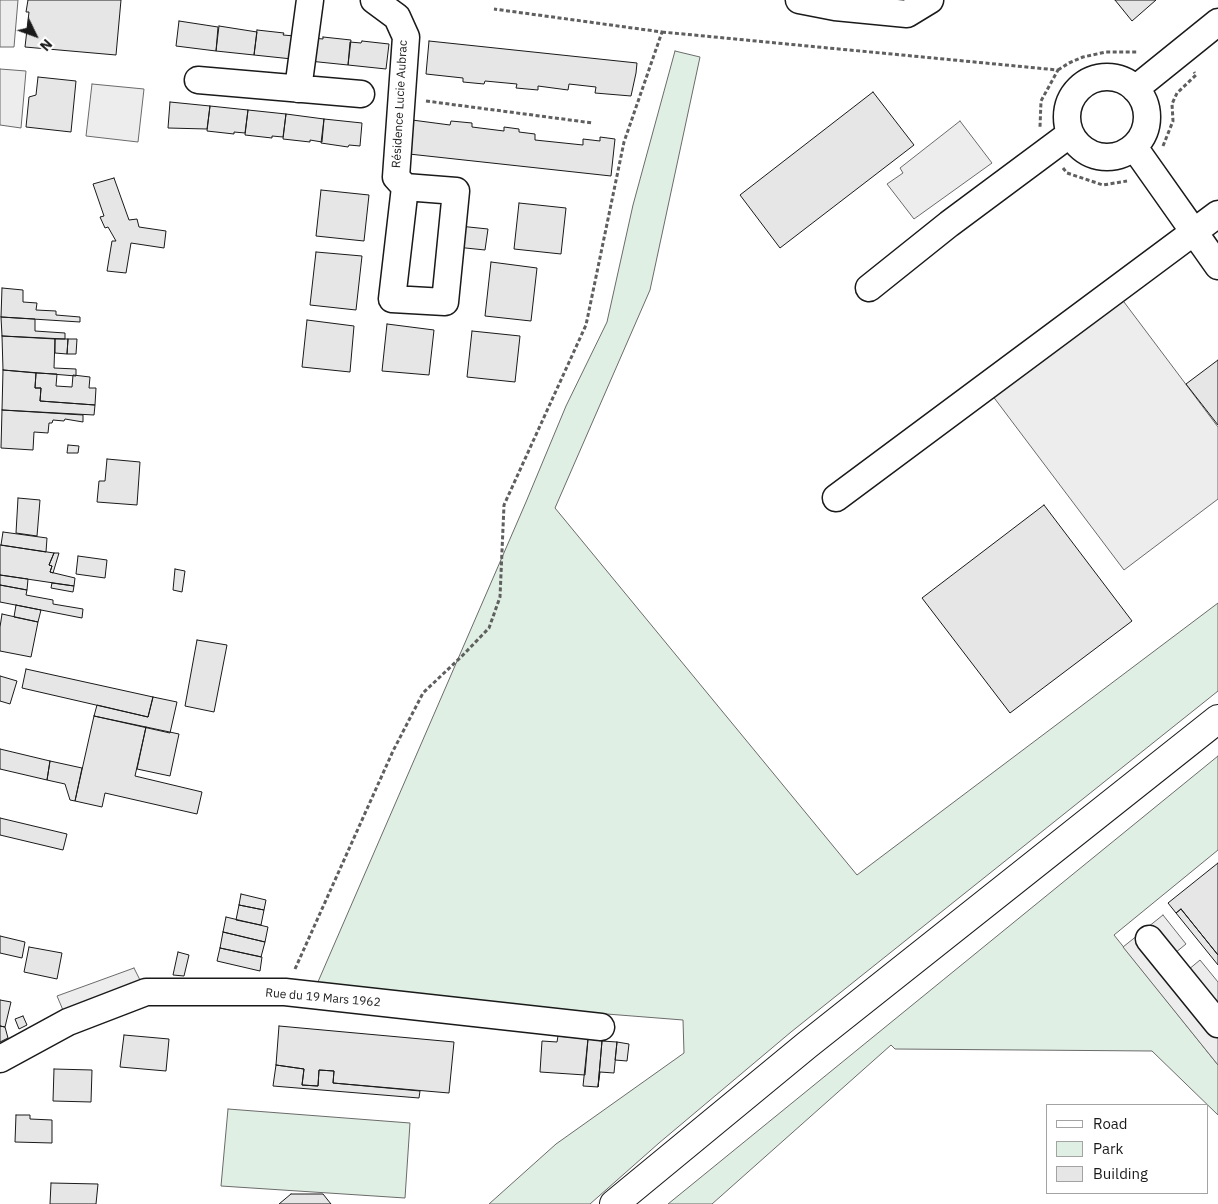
<!DOCTYPE html>
<html>
<head>
<meta charset="utf-8">
<style>
  body { margin:0 }
  #map { position:relative; width:1218px; height:1204px; overflow:hidden; background:#fff; font-family:"IBM Plex Sans",sans-serif }
  canvas { display:block }
  .legend { position:absolute; left:1046px; top:1104px; width:162px; height:90px; box-sizing:border-box; background:#fff; border:1px solid #a3a3a3; margin:0; padding:6px 9px; list-style:none; font-size:15px; color:#1a1a1a }
  .legend li { display:flex; align-items:center; gap:10px; height:25px }
  .legend b { width:25px; border:1px solid #a3a3a3 }
  .north { position:absolute; left:10px; top:10px; width:50px; height:50px; -webkit-text-stroke:4px #fff; paint-order:stroke; rotate:132deg; font-size:14px; font-weight:700; line-height:20px; text-align:center; color:#1a1a1a }
  .north::after { content:''; display:block; margin:auto; width:18px; height:22px; background:#1a1a1a; clip-path:polygon(50% 0,100% 100%,50% 72%,0 100%) }
</style>
</head>
<body>
<div id="map">
<canvas width="1218" height="1204"></canvas>
<ul class="legend">
<li><b style="height:6px;background:#fff"></b>Road</li>
<li><b style="height:14px;background:#e0efe3"></b>Park</li>
<li><b style="height:14px;background:#e6e6e6"></b>Building</li>
</ul>
<div class="north">N</div>
</div>
<script>
const ctx = document.querySelector('canvas').getContext('2d');
ctx.lineJoin = 'round';
function paint(path, color) {
  ctx.fillStyle = color;
  ctx.fill(path, 'evenodd');
}
function shape(rows) {
  const path = new Path2D();
  for (const r of rows) {
    if (r.length === 3) {
      path.moveTo(r[0] + r[2], r[1]);
      path.arc(r[0], r[1], r[2], 0, 2 * Math.PI);
      continue;
    }
    path.moveTo(r[0], r[1]);
    for (let i = 2; i < r.length; i += 2) path.lineTo(r[i], r[i + 1]);
  }
  return path;
}
function stroke(path, color, width, dash) {
  ctx.strokeStyle = color;
  ctx.lineWidth = width;
  ctx.lineCap = dash ? 'butt' : 'round';
  ctx.setLineDash(dash || []);
  ctx.stroke(path);
}
function drawText(font, color, halo, rows, align = 'center') {
  ctx.font = font + ' "IBM Plex Sans",sans-serif';
  ctx.lineWidth = 4;
  ctx.setLineDash([]);
  ctx.textBaseline = 'middle';
  ctx.strokeStyle = halo;
  ctx.fillStyle = color;
  for (const [text, x, y, turn = 0] of rows) {
    ctx.save();
    ctx.translate(x, y);
    ctx.rotate((+turn || 0) * Math.PI / 180);
    ctx.textAlign = isNaN(turn) ? turn : align;
    if (halo) ctx.strokeText(text, 0, 0);
    ctx.fillText(text, 0, 0);
    ctx.restore();
  }
}
const green = shape([
  [675,51,700,57,650,290,555,508,857,875,1218,603,1218,691,791,1032,659,1143,590,1204,489,1204,556,1144,684,1053,683,1020,314,991,526,502,566,406,607,322,633,205,675,51],
  [1218,756,1218,850,1114,935,1218,1065,1218,1115,1152,1051,895,1049,891,1045,712,1204,668,1204,1218,756],
  [228,1109,410,1123,405,1198,221,1186,228,1109]
]);
const parking = shape([
  [0,0,18,0,14,47,0,47,0,0],
  [0,69,26,71,21,128,0,125,0,69],
  [92,84,144,89,138,142,86,136,92,84],
  [960,121,992,163,914,219,887,184,903,173,900,168,960,121],
  [1121,298,1218,427,1218,499,1124,570,992,395,1121,298],
  [1163,915,1186,944,1175,953,1188,970,1200,960,1218,982,1218,1065,1123,947,1163,915],
  [134,968,146,992,68,1022,57,996,134,968]
]);
const building = shape([
  [28,0,121,0,116,55,25,47,29,12,26,12,28,0],
  [1115,0,1156,0,1132,21,1115,0],
  [179,21,218,27,216,51,176,46,179,21],
  [219,26,257,32,254,55,216,51,219,26],
  [257,30,284,33,283,35,295,36,292,59,254,55,257,30],
  [323,37,351,40,348,65,309,61,312,38,323,39,323,37],
  [362,41,389,44,386,69,348,65,350,42,361,43,362,41],
  [429,41,637,63,636,73,631,96,595,93,596,87,569,84,568,90,538,86,538,90,516,88,517,84,485,81,484,84,463,82,463,78,426,74,429,41],
  [38,77,76,81,71,132,26,127,29,97,36,95,38,77],
  [873,92,914,145,780,248,740,195,873,92],
  [170,102,210,106,207,129,168,128,170,102],
  [210,106,248,110,245,133,234,132,234,134,207,131,210,106],
  [248,110,286,114,283,137,272,136,272,138,245,135,248,110],
  [286,114,324,119,322,142,310,140,310,142,283,139,286,114],
  [324,119,362,123,360,146,349,145,348,147,321,143,324,119],
  [412,120,450,125,451,121,472,123,472,127,504,131,504,127,519,129,519,132,535,134,535,140,583,145,583,139,600,141,600,137,615,139,611,176,409,154,412,120],
  [114,178,129,220,137,219,139,227,166,231,164,248,131,243,126,273,107,271,112,241,116,241,108,227,105,228,100,217,104,216,93,184,114,178],
  [321,190,369,195,364,241,316,236,321,190],
  [519,203,566,208,561,254,514,249,519,203],
  [459,226,488,229,485,250,456,247,459,226],
  [316,252,362,256,356,310,310,305,316,252],
  [491,262,537,268,531,321,485,316,491,262],
  [2,288,23,290,23,302,37,303,36,310,56,311,56,315,80,317,80,322,1,317,2,288],
  [1,317,35,319,35,331,65,333,65,339,2,336,1,317],
  [307,320,354,326,350,372,302,367,307,320],
  [387,324,434,330,429,375,382,371,387,324],
  [472,331,520,336,515,382,467,377,472,331],
  [2,336,55,339,54,368,76,369,76,376,3,370,2,336],
  [55,339,68,339,67,354,55,353,55,339],
  [68,339,77,339,76,354,67,354,68,339],
  [1218,360,1218,425,1186,384,1218,360],
  [3,370,36,373,35,388,41,388,40,401,95,405,94,415,2,410,3,370],
  [36,373,57,374,56,386,72,387,73,375,90,377,89,388,96,388,95,405,40,401,41,388,35,388,36,373],
  [2,410,83,415,83,422,65,419,64,421,53,420,52,423,49,423,48,433,34,432,33,450,1,448,2,410],
  [68,445,79,446,78,453,67,453,68,445],
  [107,459,140,462,137,505,97,502,99,481,105,481,107,459],
  [18,498,40,500,37,536,16,533,18,498],
  [1044,505,1132,621,1010,713,922,598,1044,505],
  [3,532,47,538,46,552,1,545,3,532],
  [0,545,54,553,49,565,52,566,50,572,75,578,74,586,0,575,0,545],
  [54,553,59,553,53,573,50,572,52,566,49,565,54,553],
  [78,556,107,560,105,578,76,574,78,556],
  [175,569,185,571,182,592,173,590,175,569],
  [0,575,28,579,27,590,0,585,0,575],
  [52,583,74,586,73,592,51,588,52,583],
  [0,585,27,590,26,595,53,600,53,604,83,609,82,618,0,602,0,585],
  [16,605,41,610,38,622,14,617,16,605],
  [2,614,38,622,31,657,0,651,0,627,2,614],
  [197,640,227,645,214,712,185,706,197,640],
  [26,669,153,697,148,717,22,688,26,669],
  [0,676,17,681,10,704,0,701,0,676],
  [153,697,177,702,170,733,94,716,97,705,148,717,153,697],
  [94,716,146,727,135,776,202,792,197,814,105,793,102,807,75,801,94,716],
  [146,727,179,734,170,776,137,769,146,727],
  [0,749,50,761,47,780,0,769,0,749],
  [50,761,82,768,75,801,70,800,65,784,47,780,50,761],
  [0,818,67,834,63,850,0,835,0,818],
  [1218,863,1218,955,1181,909,1176,913,1168,903,1218,863],
  [241,894,266,900,264,910,239,905,241,894],
  [239,905,264,910,261,925,236,920,239,905],
  [1181,909,1218,955,1218,965,1176,913,1181,909],
  [226,917,268,927,265,942,223,932,226,917],
  [223,932,265,942,261,957,220,948,223,932],
  [0,936,25,942,22,958,0,953,0,936],
  [29,947,62,953,57,979,24,972,29,947],
  [220,948,262,957,260,971,217,961,220,948],
  [178,952,189,955,184,976,173,975,178,952],
  [0,1000,11,1002,5,1027,0,1026,0,1000],
  [23,1016,27,1025,19,1029,15,1019,23,1016],
  [0,1026,5,1027,8,1038,0,1042,0,1026],
  [279,1026,454,1042,449,1093,333,1083,334,1071,319,1070,318,1086,302,1085,304,1069,276,1065,279,1026],
  [124,1035,169,1039,166,1071,120,1067,124,1035],
  [558,1036,588,1039,585,1075,540,1072,542,1041,557,1042,558,1036],
  [588,1039,602,1041,598,1087,583,1086,588,1039],
  [602,1041,617,1042,614,1073,600,1072,598,1087,602,1041],
  [617,1042,629,1044,627,1061,615,1060,617,1042],
  [276,1065,304,1069,302,1085,318,1086,319,1070,334,1071,333,1083,420,1091,419,1098,273,1086,276,1065],
  [54,1069,92,1070,91,1102,53,1101,54,1069],
  [16,1115,30,1115,30,1119,52,1120,52,1143,15,1142,16,1115],
  [51,1183,98,1184,96,1204,50,1204,51,1183],
  [291,1194,323,1194,331,1204,279,1204,291,1194]
]);
const path = shape([
  [662,32,1058,70,1041,101,1040,127],
  [1058,70,1069,63,1083,57,1106,52,1138,52],
  [426,101,593,123],
  [1163,146,1173,121,1172,104,1177,93,1196,75,1194,72],
  [1063,168,1067,173,1103,185,1127,181],
  [295,969,393,751,423,693,463,655,489,628,500,597,504,505,586,325,624,142,662,32,494,9]
]);
const minor = shape([
  [374,0,397,17,406,37,396,177,405,187,392,299,445,302,456,191,405,187],
  [799,0,835,7,907,14,930,0],
  [1107,117,40],
  [198,80,361,94],
  [298,89,310,0],
  [1135,89,1218,22],
  [1134,147,1218,266],
  [869,288,949,224,1070,134],
  [836,498,1218,214],
  [1149,939,1218,1024],
  [0,1059,68,1022,146,992,285,992,601,1027]
]);
const major = shape([
  [614,1204,807,1045,1218,719]
]);
const streetNames = [
  ["Résidence Lucie Aubrac",400,104,-87],
  ["Rue du 19 Mars 1962",323,998,5]
];
paint(green, '#e0efe3');
stroke(green, '#6a6a6a', 1);
paint(parking, '#ededed');
stroke(parking, '#6a6a6a', 1);
paint(building, '#e6e6e6');
stroke(building, '#1a1a1a', 1);
stroke(minor, '#1a1a1a', 29);
stroke(major, '#1a1a1a', 30);
stroke(path, '#5f5f5f', 3, [4, 2.5]);
stroke(minor, '#fff', 26);
stroke(major, '#fff', 28);
drawText('12px', '#1a1a1a', '#fff', streetNames);
</script>
</body>
</html>
